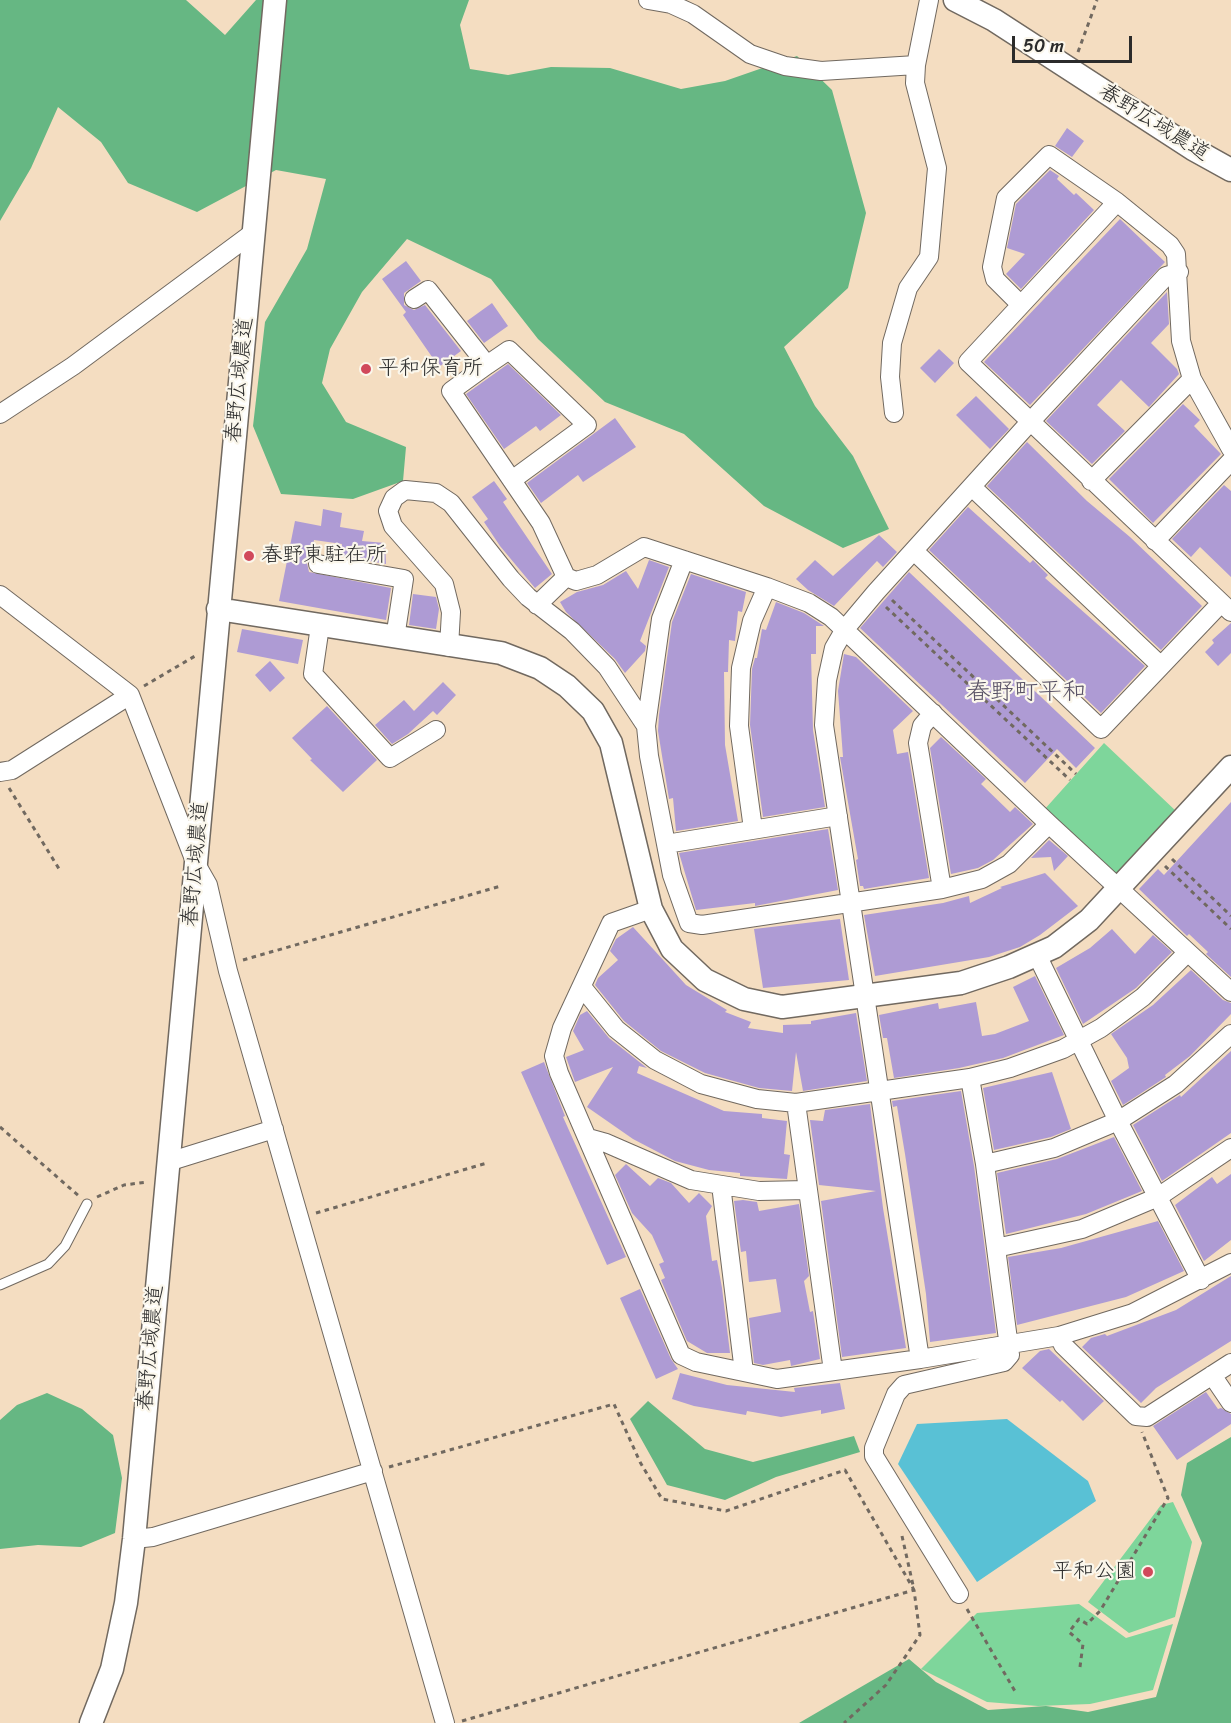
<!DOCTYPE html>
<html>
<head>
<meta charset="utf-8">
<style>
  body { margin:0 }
  #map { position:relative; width:1231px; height:1723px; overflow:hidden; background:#f4ddc1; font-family:Sriracha,sans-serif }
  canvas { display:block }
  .scale { position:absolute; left:1012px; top:36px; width:120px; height:27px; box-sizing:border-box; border:3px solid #2b2b2b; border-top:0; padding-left:8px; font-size:18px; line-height:21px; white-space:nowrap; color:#2b2b2b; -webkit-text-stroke:4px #fbf7ec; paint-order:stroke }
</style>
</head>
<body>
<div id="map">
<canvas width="1231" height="1723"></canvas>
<div class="scale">50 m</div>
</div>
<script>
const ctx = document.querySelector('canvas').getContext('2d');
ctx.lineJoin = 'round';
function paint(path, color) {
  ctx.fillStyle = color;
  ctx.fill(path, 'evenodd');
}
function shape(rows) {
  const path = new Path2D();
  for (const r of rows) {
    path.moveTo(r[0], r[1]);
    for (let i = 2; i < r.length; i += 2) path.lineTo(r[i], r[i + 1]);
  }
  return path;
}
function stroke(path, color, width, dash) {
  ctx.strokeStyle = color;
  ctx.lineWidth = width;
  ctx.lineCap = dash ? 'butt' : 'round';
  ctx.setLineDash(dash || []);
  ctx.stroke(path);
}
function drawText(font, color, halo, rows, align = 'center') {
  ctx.font = font + ' Sriracha,"Klee One",sans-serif';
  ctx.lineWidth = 4.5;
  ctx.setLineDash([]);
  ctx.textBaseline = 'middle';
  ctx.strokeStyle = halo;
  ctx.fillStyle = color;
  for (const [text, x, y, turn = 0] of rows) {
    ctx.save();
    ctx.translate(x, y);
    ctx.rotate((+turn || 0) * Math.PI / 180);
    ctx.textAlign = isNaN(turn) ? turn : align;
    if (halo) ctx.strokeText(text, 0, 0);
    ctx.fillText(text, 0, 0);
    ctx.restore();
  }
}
const green = shape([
  [1104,743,1177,812,1116,878,1044,810],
  [1173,1502,1192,1542,1175,1617,1129,1633,1088,1602,1161,1505],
  [1079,1604,1126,1638,1173,1624,1153,1690,1090,1704,1038,1706,987,1702,921,1669,977,1613]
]);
const forest = shape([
  [0,0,186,0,225,35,256,0,469,0,460,25,470,69,508,75,551,67,610,68,681,89,725,81,797,56,832,90,866,213,848,288,784,347,815,406,853,456,889,529,843,548,764,506,684,434,605,402,538,339,491,279,407,239,362,292,330,349,322,383,346,422,406,447,403,481,353,499,281,494,253,426,265,322,307,249,326,179,276,170,197,212,128,183,101,142,58,107,31,168,0,221],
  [47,1393,82,1409,113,1435,122,1478,115,1533,81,1547,38,1545,0,1549,0,1420,17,1405],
  [648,1401,705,1449,753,1462,854,1436,860,1452,776,1477,725,1500,667,1485,630,1419],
  [1231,1437,1231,1723,799,1723,909,1659,936,1682,988,1710,1046,1706,1088,1712,1156,1697,1202,1543,1181,1495,1187,1463]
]);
const water = shape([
  [1007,1419,1088,1481,1096,1501,977,1582,898,1464,917,1424]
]);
const building = shape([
  [1067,128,1084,141,1072,157,1055,146],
  [1050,170,1059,176,1057,179,1074,195,1076,193,1094,210,1021,289,1006,274,1025,254,1007,248,1016,204],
  [1120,219,1165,262,1030,405,984,362],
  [406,261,421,281,404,293,404,305,414,310,425,305,461,351,439,367,403,315,406,312,382,279],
  [1167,292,1169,324,1151,343,1177,369,1179,374,1149,407,1121,380,1097,405,1125,431,1092,464,1046,421],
  [492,303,508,326,484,343,467,321],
  [939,349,954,363,935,383,920,368],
  [508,364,561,415,540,431,536,426,504,449,466,394],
  [976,396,1009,429,990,449,956,415],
  [1183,404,1200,420,1194,426,1221,454,1153,523,1109,479],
  [615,418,636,447,583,482,578,475,541,503,527,483],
  [1027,442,1087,501,1130,537,1202,606,1161,650,987,486],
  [494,481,507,499,503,502,552,574,535,588,500,546,484,522,488,519,472,497],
  [1224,485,1231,491,1231,577,1200,547,1191,557,1172,539],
  [968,507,1030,563,1033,560,1048,575,1045,578,1145,666,1101,713,929,550],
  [323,509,342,513,340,527,364,531,362,541,385,543,386,564,340,556,342,544,314,540,312,555,307,563,309,572,391,588,386,620,279,601,295,521,321,526],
  [879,535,897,552,883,567,877,561,834,606,808,590,796,579,815,560,833,576],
  [649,560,669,567,640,641,646,646,645,651,625,673,615,659,566,612,560,602,577,592,603,585,626,571,638,589],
  [909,572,1095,748,1076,768,1057,749,1025,783,860,628],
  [691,574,746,592,742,612,738,611,735,641,729,640,728,672,724,672,725,745,738,821,676,831,673,798,669,799,658,731,659,715,672,622],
  [413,594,436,597,439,609,436,629,409,625],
  [776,602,804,613,824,626,816,626,816,654,811,654,813,730,825,807,763,817,750,725,752,669,755,658,757,658,762,629,766,630],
  [1231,623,1231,653,1218,666,1205,652,1214,643,1212,640],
  [242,629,303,640,298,664,237,652],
  [844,654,856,657,913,711,893,730,897,754,908,752,929,878,864,889,863,886,860,886,856,860,858,859,840,757,843,757,838,691],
  [270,661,285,678,270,692,255,675],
  [443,682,456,695,437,715,433,711,408,734,392,744,375,725,404,700,414,711],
  [327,706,377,760,343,792,310,760,312,759,292,738],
  [941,737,986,779,981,784,1010,812,1015,807,1033,824,993,860,978,868,951,874,930,748],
  [1231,802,1231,977,1206,954,1208,952,1189,934,1187,936,1139,889,1158,869,1164,875],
  [828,829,838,890,755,906,755,903,696,910,679,853],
  [1049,840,1068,856,1054,871,1051,857,1031,858],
  [1045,873,1078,906,1040,935,1020,947,989,957,875,976,864,915,943,903,969,896,970,903,1002,888,1000,887],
  [840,919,849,980,763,988,754,929],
  [633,927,686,985,727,1010,725,1012,751,1022,748,1028,783,1033,783,1025,811,1024,811,1021,856,1013,867,1081,803,1091,796,1052,792,1091,759,1088,705,1073,661,1051,624,1021,595,985,598,978,618,960,610,951,616,939],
  [1112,929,1135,954,1153,935,1172,952,1136,988,1083,1024,1056,968,1090,948],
  [1191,970,1223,1000,1231,1003,1231,1014,1190,1056,1165,1075,1166,1077,1123,1105,1111,1081,1129,1068,1127,1058,1111,1034,1153,1005],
  [1035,976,1064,1035,1003,1058,959,1068,894,1078,887,1038,883,1038,879,1015,938,1003,939,1009,976,1002,982,1036,995,1034,1029,1021,1013,987],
  [587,1011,609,1038,647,1068,639,1066,637,1073,724,1111,762,1114,762,1118,787,1121,784,1154,790,1155,787,1179,740,1176,740,1173,709,1170,675,1161,633,1139,587,1107,613,1067,575,1082,566,1057,584,1050,573,1031,580,1015],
  [1231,1051,1231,1133,1162,1181,1133,1125,1180,1095,1181,1097],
  [544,1062,565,1116,563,1117,626,1257,607,1265,521,1072],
  [1052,1072,1071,1129,1051,1137,994,1150,983,1088],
  [961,1091,974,1166,996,1333,930,1342,926,1294,905,1154,897,1106,893,1107,892,1101],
  [870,1104,883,1208,906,1348,842,1357,821,1201,876,1191,819,1185,810,1120,823,1121,825,1110],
  [1114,1137,1142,1191,1086,1214,1006,1234,997,1173,1057,1159],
  [626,1164,650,1186,658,1178,671,1183,689,1203,699,1193,712,1206,706,1216,712,1261,717,1260,722,1288,730,1353,707,1353,687,1341,661,1280,665,1278,659,1264,664,1262,652,1235,632,1213,615,1175],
  [1231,1174,1231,1240,1204,1261,1175,1205,1212,1177,1217,1184],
  [743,1200,757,1202,759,1211,799,1204,809,1276,804,1281,810,1312,813,1311,820,1359,791,1366,790,1360,763,1365,754,1363,749,1318,781,1312,776,1279,749,1282,746,1251,741,1252,734,1201],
  [1158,1221,1184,1271,1126,1297,1017,1325,1008,1257,1061,1248],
  [1231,1276,1231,1341,1156,1388,1141,1403,1082,1347,1091,1338,1105,1334,1107,1336,1176,1310],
  [640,1289,671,1359,678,1369,656,1379,620,1298],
  [1049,1349,1104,1401,1083,1421,1062,1400,1060,1402,1022,1368,1040,1351],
  [680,1373,727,1385,795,1392,794,1388,840,1383,845,1409,821,1414,821,1410,781,1417,747,1411,746,1415,694,1406,672,1399],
  [1206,1392,1218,1409,1221,1408,1231,1414,1231,1424,1177,1460,1153,1426]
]);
const path = shape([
  [1078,52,1097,0],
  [892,600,1076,774],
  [886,607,1070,780],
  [144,686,195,656],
  [9,788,61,872],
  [1172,859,1231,916],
  [1165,866,1231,929],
  [243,960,501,886],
  [0,1127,80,1197],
  [97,1197,124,1185,147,1182],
  [316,1213,487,1163],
  [389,1467,614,1404,640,1462,662,1499,726,1511,845,1470,914,1590],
  [902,1536,913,1585],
  [967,1609,1016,1693],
  [1080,1667,1083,1644,1069,1632,1079,1619,1087,1624,1100,1611,1168,1498,1142,1432],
  [462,1721,914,1590,920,1635,886,1685,844,1723]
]);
const service = shape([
  [0,1285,48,1264,65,1246,87,1204]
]);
const minor = shape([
  [648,0,671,4,693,14,750,54,785,66,821,71,916,65],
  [1117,202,1049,155,1006,198,992,267,995,279,1021,305,968,362,1231,612],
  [414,299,428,290,487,365,509,350,587,425,512,480],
  [1021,305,1117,202,1170,245,1176,254,1181,341,1192,379,1231,449],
  [487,365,451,391,541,523,566,577,537,605],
  [894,413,890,377,892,343,908,288,929,257,937,168,915,83,916,65,929,0],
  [0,414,73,366,254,232],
  [1091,481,1192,379],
  [972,487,1161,666],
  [1155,541,1231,461],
  [914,551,1101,729,1221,603],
  [684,560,661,619,646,726,649,756,672,875,689,923,702,925,942,889,982,879,1009,864,1049,824],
  [318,564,404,579,395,638],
  [566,577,576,581,597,575,644,547,767,587,809,603,831,617,1049,824,1231,992],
  [0,595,130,695,196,864,208,885,228,971,445,1723],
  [320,626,313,674,390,758,436,730],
  [449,647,451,612,444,584,393,526,388,511,394,498,405,490,436,493,451,503,511,579,528,597,572,631,607,667,646,726],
  [933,713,922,726,918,743,942,889],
  [0,772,12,770,130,695],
  [753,829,739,726,741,668,752,621,767,587],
  [666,844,838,816],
  [651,909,611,923,562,1028,554,1056,559,1073,681,1355,696,1362,777,1379,920,1359,1059,1336,1133,1313,1231,1263],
  [1037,955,1118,1121,1201,1280],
  [582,987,616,1029,655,1060,701,1084,757,1099,796,1103,970,1078,1010,1068,1063,1049,1101,1028,1143,997,1187,953],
  [796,1103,833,1371],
  [588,1138,606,1143,691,1180,759,1191,807,1190],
  [168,1162,274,1129],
  [985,1164,1054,1148,1118,1121,1176,1084,1231,1034],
  [721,1185,744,1372],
  [996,1248,1082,1229,1158,1197,1231,1148],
  [1059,1336,1063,1345,1136,1416,1147,1417,1231,1363],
  [920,1359,824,725,827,680,834,648,845,629,876,592,1030,422,1166,276,1179,272],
  [1212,1375,1231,1403],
  [134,1539,153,1537,373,1471],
  [959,1594,874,1456,874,1448,896,1394,904,1385,1004,1362,1010,1355,985,1164,970,1078]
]);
const tertiary = shape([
  [955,0,994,20,1193,149,1231,170],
  [218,609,501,653,540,668,567,686,593,711,611,743,651,909,672,949,705,980,744,999,782,1007,961,983,1009,967,1054,947,1089,920,1231,767],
  [91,1723,112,1669,126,1603,134,1539,275,0]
]);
const markers = [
  [366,369,6,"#d1495b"],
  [249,556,6,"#d1495b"],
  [1148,1572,6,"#d1495b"]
];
const streetNames = [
  ["春野広域農道",1154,123,32],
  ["春野広域農道",240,380,-84],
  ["春野広域農道",196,864,-85],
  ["春野広域農道",151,1348,-85]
];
const poiNames = [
  ["平和保育所",378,369],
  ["春野東駐在所",261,556],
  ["平和公園",1136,1572,"right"]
];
const quarterNames = [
  ["春野町平和",1026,693]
];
paint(green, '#7ed69b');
paint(forest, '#66b783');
paint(water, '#59c1d5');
paint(building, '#ae9bd4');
stroke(service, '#716960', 11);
stroke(minor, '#716960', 20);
stroke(tertiary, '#716960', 25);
stroke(path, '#716960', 3, [4.5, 4.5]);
stroke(service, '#fff', 9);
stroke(minor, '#fff', 18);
stroke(tertiary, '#fff', 22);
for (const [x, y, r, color] of markers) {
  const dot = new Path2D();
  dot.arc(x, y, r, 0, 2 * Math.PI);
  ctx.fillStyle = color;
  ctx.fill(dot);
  stroke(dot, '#fbf7ec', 2);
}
drawText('21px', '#2b2b2b', '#fbf7ec', streetNames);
drawText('21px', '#2b2b2b', '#fbf7ec', poiNames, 'left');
drawText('24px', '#595266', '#fbf7ec', quarterNames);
</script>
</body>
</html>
